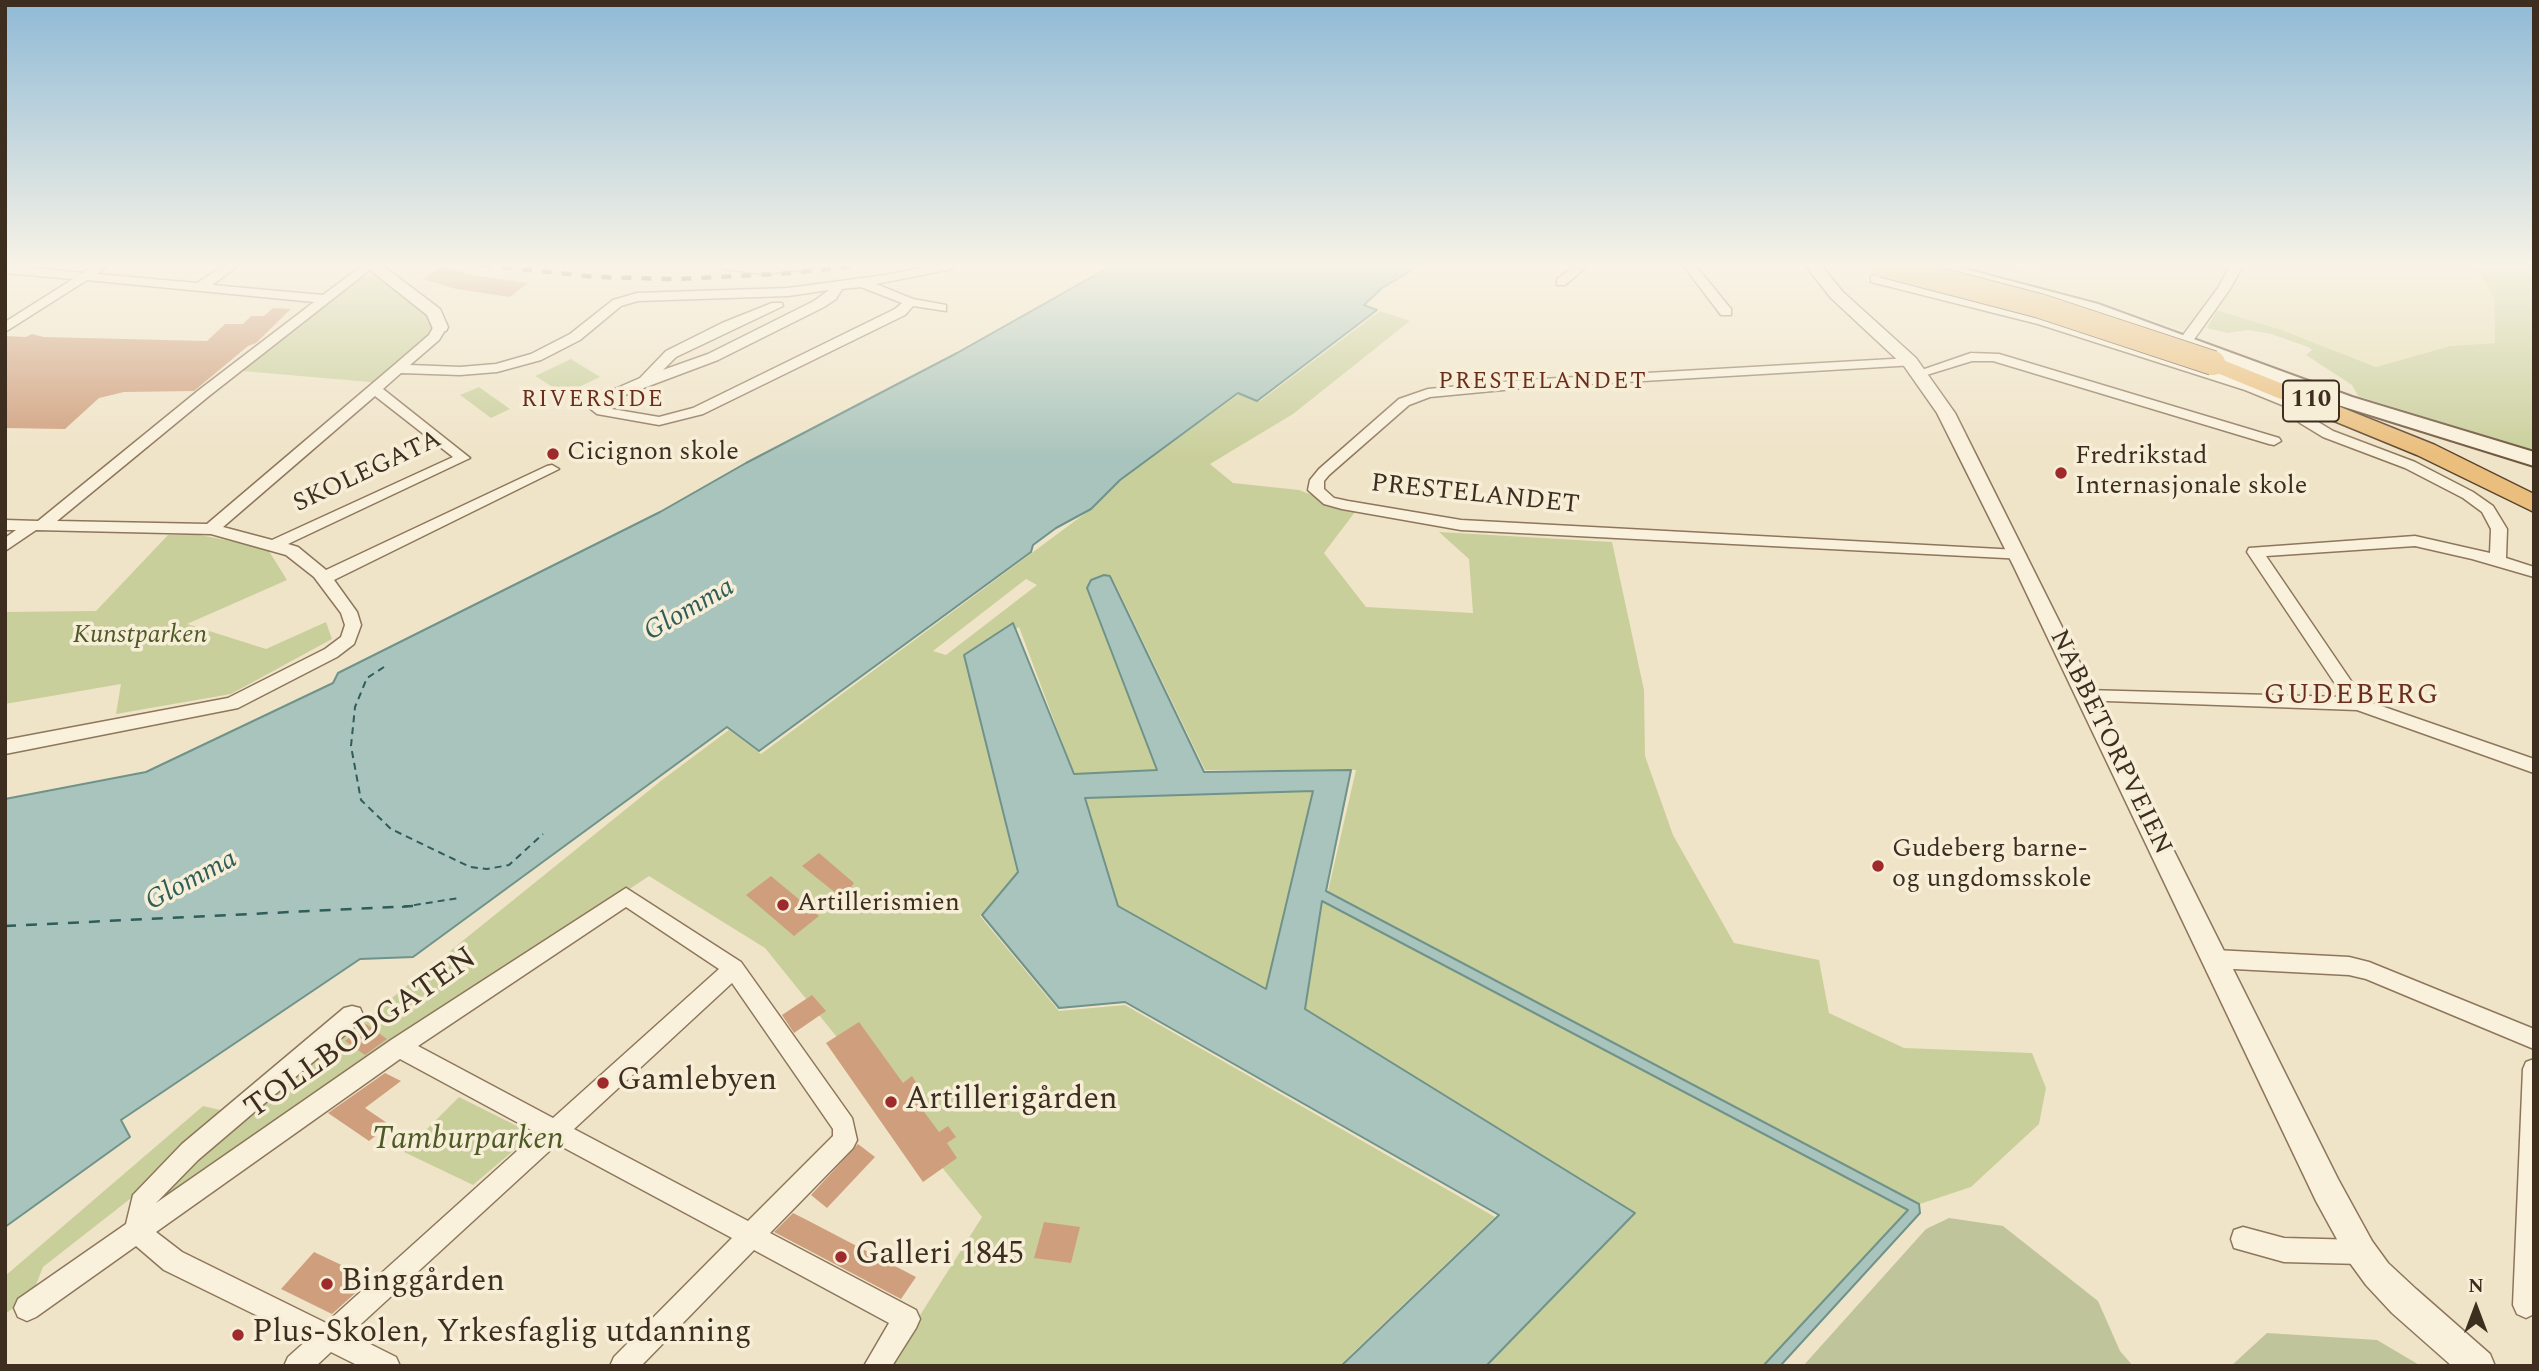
<!DOCTYPE html>
<html>
<head>
<meta charset="utf-8">
<style>
  body { margin:0 }
  #map { position:relative; width:2539px; height:1371px; overflow:hidden; background:#f0e4c8; font-family:Spectral,serif }
  canvas { display:block }
  .frame { position:absolute; inset:0; border:7px solid #3d2e20; pointer-events:none }
  .north { position:absolute; left:2441px; top:1273px; width:70px; height:70px; -webkit-text-stroke:5px #f7eed8; paint-order:stroke; rotate:0deg; font-size:19px; font-weight:700; line-height:28px; text-align:center; color:#3d2e20 }
  .north::after { content:''; display:block; margin:auto; width:24px; height:32px; background:#3d2e20; clip-path:polygon(50% 0,100% 100%,50% 72%,0 100%) }
</style>
</head>
<body>
<div id="map">
<canvas width="2539" height="1371"></canvas>
<div class="frame"></div>
<div class="north">N</div>
</div>
<script>
const ctx = document.querySelector('canvas').getContext('2d');
ctx.lineJoin = 'round';
function paint(path, color) {
  ctx.fillStyle = color;
  ctx.fill(path, 'evenodd');
}
function shape(rows) {
  const path = new Path2D();
  for (const r of rows) {
    path.moveTo(r[0], r[1]);
    for (let i = 2; i < r.length; i += 2) path.lineTo(r[i], r[i + 1]);
  }
  return path;
}
function stroke(path, color, width, dash) {
  ctx.strokeStyle = color;
  ctx.lineWidth = width;
  ctx.lineCap = dash ? 'butt' : 'round';
  ctx.setLineDash(dash || []);
  ctx.stroke(path);
}
function drawText(font, color, halo, rows, align = 'center') {
  ctx.font = font + ' Spectral,serif';
  ctx.lineWidth = 7;
  ctx.setLineDash([]);
  ctx.textBaseline = 'middle';
  ctx.strokeStyle = halo;
  ctx.fillStyle = color;
  for (const [text, x, y, turn = 0] of rows) {
    ctx.save();
    ctx.translate(x, y);
    ctx.rotate((+turn || 0) * Math.PI / 180);
    ctx.textAlign = isNaN(turn) ? turn : align;
    if (halo) ctx.strokeText(text, 0, 0);
    ctx.fillText(text, 0, 0);
    ctx.restore();
  }
}
const farmland = shape([
  [1957,265,2020,265,2018,269,2036,272,2038,265,2474,265,2494,298,2495,343,2450,346,2376,367,2279,329,2204,305,2184,330,2077,295]
]);
const green = shape([
  [2474,265,2534,265,2534,451,2358,396,2352,385,2306,355,2312,350,2308,347,2271,334,2249,330,2227,333,2207,328,2217,310,2279,329,2376,367,2450,346,2495,343,2494,298],
  [373,275,428,313,434,334,381,383,242,371,361,277],
  [1380,311,1410,321,1293,414,1210,464,1233,483,1299,490,1355,512,1324,553,1366,607,1473,613,1469,559,1439,532,1612,542,1644,690,1645,756,1673,835,1734,943,1819,960,1829,1013,1904,1048,2032,1053,2046,1088,2039,1124,1971,1187,1920,1204,1328,891,1356,770,1205,770,1111,575,1104,575,1091,580,1087,588,1157,770,1074,774,1019,627,965,660,1017,872,980,916,1059,1011,1125,1005,1495,1217,1339,1366,888,1366,982,1217,765,948,649,876,158,1205,175,1173,662,780,729,730,761,754,1091,509,1120,480,1239,394,1260,401],
  [1026,579,1037,585,946,655,933,651],
  [571,359,600,377,564,394,535,376],
  [479,387,510,409,491,418,460,395],
  [168,535,200,535,267,548,287,580,187,624,266,649,326,622,332,639,231,694,116,714,121,684,5,704,5,612,96,611],
  [1313,791,1267,990,1118,906,1084,797],
  [1322,900,1908,1210,1763,1366,1486,1366,1635,1213,1305,1009],
  [459,1097,533,1134,473,1185,404,1152],
  [203,1106,229,1112,144,1188,43,1267,32,1295,5,1314,5,1276]
]);
const cemetery = shape([
  [1949,1218,2003,1226,2098,1301,2120,1351,2133,1366,1803,1366,1926,1229],
  [2267,1333,2377,1340,2421,1366,2231,1366]
]);
const water = shape([
  [1113,265,1421,265,1382,288,1364,305,1377,310,1257,401,1238,393,1120,480,1091,509,1056,528,1033,545,1031,552,759,751,727,727,413,957,360,959,121,1120,130,1137,5,1227,5,799,146,772,333,683,338,673,660,512,746,463,957,353,1113,265],
  [1104,575,1110,576,1204,772,1351,770,1326,891,1919,1204,1920,1213,1780,1366,1763,1366,1908,1210,1322,901,1305,1009,1635,1213,1486,1366,1341,1366,1499,1215,1125,1002,1059,1008,982,915,1018,872,964,655,1013,623,1074,774,1157,770,1087,588,1091,580,1104,575],
  [1313,791,1266,989,1118,906,1085,798,1313,791]
]);
const ferryFar1 = shape([
  [384,667,367,678,355,707,351,746,361,800,391,829,470,867,487,869,509,865,543,834],
  [402,907,459,898]
]);
const ferry = shape([
  [5,926,413,906]
]);
const building = shape([
  [441,267,466,272,463,274,528,283,510,297,456,289,423,279],
  [273,308,291,309,256,343,248,346,194,391,124,392,99,398,65,429,5,428,5,336,26,337,32,334,44,337,207,341,225,324,243,324,251,316,264,316],
  [819,853,854,883,842,898,802,866],
  [771,876,819,916,794,936,746,895],
  [812,995,826,1011,794,1033,782,1015],
  [859,1022,903,1083,912,1076,919,1087,910,1093,939,1132,948,1126,956,1137,947,1143,957,1158,923,1182,826,1043],
  [366,1024,387,1039,365,1055,345,1041],
  [385,1073,401,1081,365,1108,390,1125,369,1141,328,1113],
  [858,1144,875,1157,827,1208,811,1195],
  [793,1213,805,1219,916,1277,901,1299,774,1232],
  [1044,1222,1080,1227,1071,1263,1034,1258],
  [314,1252,371,1279,332,1314,281,1289]
]);
const minor = shape([
  [5,265,83,273,95,265,109,265,97,274,197,283,225,265,239,265,212,285,323,295,363,265,376,265,209,396,57,521,207,524,393,366,429,335,435,324,440,323,447,327,439,340,410,365,460,367,496,364,531,354,570,334,613,300,637,293,788,288,885,275,936,265,958,265,952,269,876,284,913,299,946,305,946,311,913,306,905,315,703,414,659,425,597,414,583,403,640,378,666,351,722,323,772,303,782,303,783,306,676,357,663,370,708,354,814,301,829,290,788,296,638,301,621,306,580,340,541,360,497,372,460,375,401,373,383,389,470,458,288,544,298,547,326,570,547,466,552,465,559,469,334,580,357,612,361,625,354,644,337,657,238,708,5,754,5,740,228,698,325,649,341,637,345,625,341,613,314,577,286,555,211,534,36,530,5,551,5,538,16,530,5,530,5,520,38,521,199,390,314,302,87,280,5,332,5,322,73,279,5,273,5,265],
  [861,287,902,303,895,309,693,408,659,417,606,408,601,404,718,360,824,307,836,299,842,289,861,287],
  [375,396,453,457,272,540,223,527,375,396],
  [719,265,763,266,817,265,811,269,763,274,725,269,719,265],
  [1576,265,1589,265,1565,285,1557,285,1557,279,1576,265],
  [1683,265,1695,265,1731,309,1731,315,1721,315,1683,265],
  [2231,265,2243,265,2230,289,2190,345,2180,345,2178,342,2218,288,2231,265],
  [1875,275,2048,318,2255,384,2292,399,2310,417,2333,431,2415,462,2473,492,2493,506,2507,529,2506,558,2534,567,2534,577,2472,559,2415,546,2266,556,2364,700,2534,759,2534,773,2357,710,2079,700,2076,696,2079,692,2085,690,2344,697,2247,552,2249,548,2415,536,2490,553,2491,529,2482,512,2463,498,2405,468,2323,437,2300,423,2282,405,2245,390,2038,324,1871,282,1871,276,1875,275],
  [1971,353,1999,354,2279,438,2281,441,2274,445,2269,444,1993,361,1972,361,1920,377,1913,373,1971,353],
  [1910,358,1915,359,1915,365,1524,388,1430,397,1409,405,1329,475,1324,481,1324,489,1334,498,1348,501,1461,520,2018,550,2026,555,2024,559,1461,530,1342,509,1324,504,1308,490,1310,480,1319,469,1399,399,1428,389,1524,380,1910,358],
  [626,888,741,962,852,1118,857,1140,853,1148,770,1233,916,1310,920,1319,916,1328,892,1366,864,1366,889,1323,754,1250,641,1366,610,1366,614,1357,732,1238,557,1144,350,1334,396,1357,400,1366,359,1366,331,1352,316,1366,284,1366,288,1357,307,1340,164,1270,136,1246,36,1317,27,1321,18,1317,14,1308,18,1299,126,1224,133,1195,182,1144,344,1008,352,1006,360,1008,363,1015,360,1022,198,1160,156,1203,391,1040,626,888],
  [626,907,719,969,553,1118,418,1046,626,907],
  [732,983,833,1129,833,1136,748,1221,574,1129,732,983],
  [400,1059,537,1133,326,1323,182,1252,156,1232,400,1059],
  [2215,950,2349,957,2369,962,2534,1029,2534,1049,2366,979,2349,975,2215,968,2208,965,2205,959,2208,953,2215,950],
  [2534,1059,2534,1314,2526,1318,2517,1314,2513,1305,2523,1069,2526,1062,2534,1059],
  [2243,1227,2284,1238,2361,1240,2370,1243,2373,1252,2370,1261,2361,1264,2284,1262,2234,1248,2231,1239,2234,1230,2243,1227]
]);
const tertiary = shape([
  [364,265,382,265,440,309,448,327,446,331,434,331,427,315,364,265],
  [1805,265,1821,265,1843,292,1916,358,1955,413,2338,1179,2372,1241,2388,1263,2416,1289,2490,1354,2495,1366,2452,1366,2392,1313,2366,1285,2350,1263,2316,1201,2014,567,1937,413,1904,366,1831,298,1805,265]
]);
const secondary = shape([
  [1921,265,1950,265,2098,304,2352,397,2534,452,2534,466,2338,405,2084,312,1924,269,1921,265]
]);
const trunk = shape([
  [2213,356,2435,445,2534,494,2534,512,2417,455,2205,368,2202,363,2205,358,2213,356]
]);
const rail = shape([
  [482,265,597,277,676,279,779,274,866,265]
]);
const trunkBridge = shape([
  [1883,265,2040,306,2213,363]
]);
const markers = [
  [553,454,7,"#9e2a2b"],
  [2061,473,7,"#9e2a2b"],
  [1878,866,7,"#9e2a2b"],
  [783,905,7,"#9e2a2b"],
  [603,1083,7,"#9e2a2b"],
  [891,1102,7,"#9e2a2b"],
  [841,1257,7,"#9e2a2b"],
  [327,1284,7,"#9e2a2b"],
  [238,1335,7,"#9e2a2b"]
];
const farNeighbourhoodnames = [
  ["PRESTELANDET",1543,383],
  ["RIVERSIDE",593,401]
];
const shields = [
  [2311,401,56]
];
const shieldNames = [
  ["110",2311,401]
];
const poiNames = [
  ["Cicignon skole",567,454],
  ["Fredrikstad",2075,458],
  ["Internasjonale skole",2075,488],
  ["Gudeberg barne-",1892,851],
  ["og ungdomsskole",1892,881],
  ["Artillerismien",797,905]
];
const streetNames = [
  ["SKOLEGATA",368,473,-25],
  ["PRESTELANDET",1475,496,6],
  ["NABBETORPVEIEN",2109,743,64]
];
const parkNames = [
  ["Kunstparken",140,637]
];
const waterNames = [
  ["Glomma",690,611,-30],
  ["Glomma",192,882,-28]
];
const neighbourhoodNames = [
  ["GUDEBERG",2352,698]
];
const nearStreetnames = [
  ["TOLLBODGATEN",362,1035,-35]
];
const nearPoinames = [
  ["Gamlebyen",617,1083],
  ["Artillerigården",905,1102],
  ["Galleri 1845",855,1257],
  ["Binggården",341,1284],
  ["Plus-Skolen, Yrkesfaglig utdanning",252,1335]
];
const nearParknames = [
  ["Tamburparken",468,1142]
];
paint(farmland, '#e6deb5');
paint(green, '#c9cf9b');
paint(cemetery, '#bfc49a');
paint(water, '#a9c4bc');
stroke(water, '#6f938a', 2);
stroke(ferryFar1, '#2f5d5a', 2, [7, 5]);
stroke(ferry, '#2f5d5a', 2.5, [11, 10]);
paint(building, '#cf9f7d');
stroke(minor, '#8d765c', 3);
stroke(tertiary, '#8d765c', 3);
stroke(secondary, '#6f573f', 4);
stroke(trunk, '#5b4430', 3);
paint(minor, '#faf1dc');
paint(tertiary, '#faf1dc');
paint(secondary, '#faf1dc');
paint(trunk, '#eabe7c');
stroke(rail, '#3d2e20', 4.5, [10, 10]);
stroke(trunkBridge, '#5b4430', 26, []);
stroke(trunkBridge, '#eabe7c', 24);
const sky = ctx.createLinearGradient(0, 0, 0, 457);
sky.addColorStop(0, '#8fbad6');
sky.addColorStop(0.58, '#f8f3e6');
sky.addColorStop(1, '#f8f3e600');
ctx.fillStyle = sky;
ctx.fillRect(0, 0, 2539, 457);
for (const [x, y, r, color] of markers) {
  const dot = new Path2D();
  dot.arc(x, y, r, 0, 2 * Math.PI);
  ctx.fillStyle = color;
  ctx.fill(dot);
  stroke(dot, '#f7eed8', 2.5);
}
ctx.letterSpacing = '2px';
drawText('23px', '#6b2e1e', '#f7eed8', farNeighbourhoodnames);
ctx.letterSpacing = '0px';
for (const [x, y, w] of shields) {
  const box = new Path2D();
  box.roundRect(x - w / 2, y - 20.5, w, 41, 5);
  ctx.fillStyle = '#f7eed8';
  ctx.fill(box);
  stroke(box, '#3d2e20', 2);
}
drawText('bold 24px', '#3d2e20', null, shieldNames);
drawText('26px', '#3d2e20', '#f7eed8', poiNames, 'left');
drawText('26px', '#3d2e20', '#f7eed8', streetNames);
drawText('italic 26px', '#4d5a26', '#f7eed8', parkNames);
drawText('italic 28px', '#2f5d5a', '#f7eed8', waterNames);
ctx.letterSpacing = '2px';
drawText('28px', '#6b2e1e', '#f7eed8', neighbourhoodNames);
ctx.letterSpacing = '0px';
drawText('32px', '#3d2e20', '#f7eed8', nearStreetnames);
drawText('32px', '#3d2e20', '#f7eed8', nearPoinames, 'left');
drawText('italic 32px', '#4d5a26', '#f7eed8', nearParknames);
</script>
</body>
</html>
